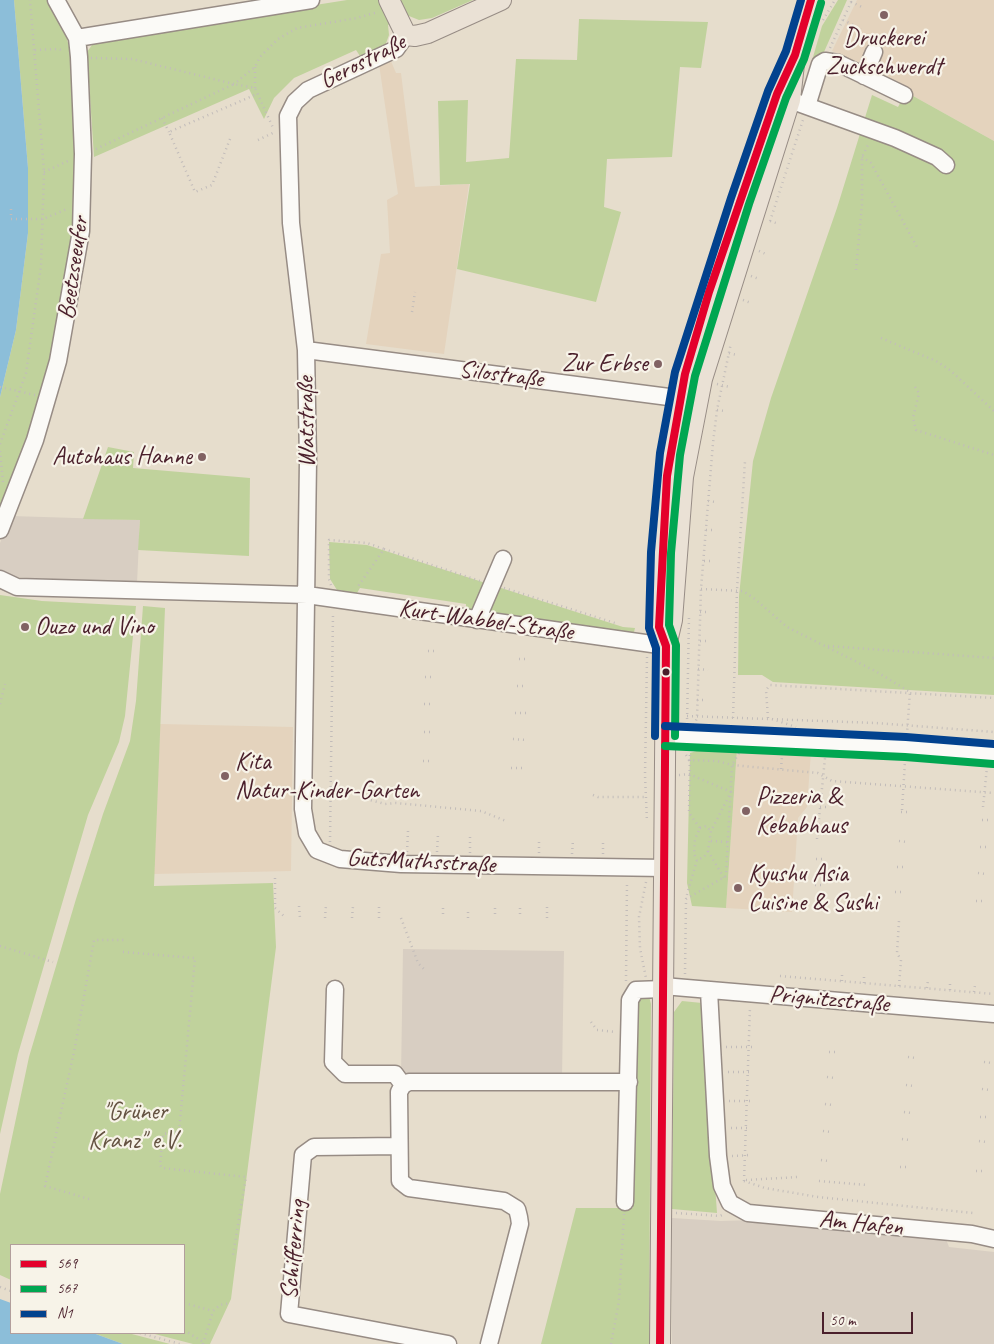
<!DOCTYPE html>
<html>
<head>
<meta charset="utf-8">
<style>
  body { margin:0 }
  #map { position:relative; width:994px; height:1344px; overflow:hidden; background:#e6ddcc; font-family:Caveat,sans-serif }
  canvas { display:block }
  .legend { position:absolute; left:10px; top:1244px; width:175px; height:90px; box-sizing:border-box; background:#f7f3e8; border:1px solid #b29e9c; margin:0; padding:6px 9px; list-style:none; font-size:15px; color:#4a1f2b }
  .legend li { display:flex; align-items:center; gap:10px; height:25px }
  .legend b { width:25px; border:1px solid #b29e9c }
  .scale { position:absolute; left:822px; top:1312px; width:91px; height:22px; box-sizing:border-box; border:2px solid #4a1f2b; border-top:0; padding-left:6px; font-size:15px; line-height:18px; white-space:nowrap; color:#4a1f2b; -webkit-text-stroke:4px #f7f3e8; paint-order:stroke }
</style>
</head>
<body>
<div id="map">
<canvas width="994" height="1344"></canvas>
<ul class="legend">
<li><b style="height:6px;background:#e4002b"></b>569</li>
<li><b style="height:6px;background:#00a651"></b>567</li>
<li><b style="height:6px;background:#02428e"></b>N1</li>
</ul>
<div class="scale">50 m</div>
</div>
<script>
const ctx = document.querySelector('canvas').getContext('2d');
ctx.lineJoin = 'round';
function paint(path, color) {
  ctx.fillStyle = color;
  ctx.fill(path, 'evenodd');
}
function shape(rows) {
  const path = new Path2D();
  for (const r of rows) {
    path.moveTo(r[0], r[1]);
    for (let i = 2; i < r.length; i += 2) path.lineTo(r[i], r[i + 1]);
  }
  return path;
}
function stroke(path, color, width, dash) {
  ctx.strokeStyle = color;
  ctx.lineWidth = width;
  ctx.lineCap = dash ? 'butt' : 'round';
  ctx.setLineDash(dash || []);
  ctx.stroke(path);
}
function drawText(font, color, halo, rows, align = 'center') {
  ctx.font = font + ' Caveat,sans-serif';
  ctx.lineWidth = 4.5;
  ctx.setLineDash([]);
  ctx.textBaseline = 'middle';
  ctx.strokeStyle = halo;
  ctx.fillStyle = color;
  for (const [text, x, y, turn = 0] of rows) {
    ctx.save();
    ctx.translate(x, y);
    ctx.rotate((+turn || 0) * Math.PI / 180);
    ctx.textAlign = isNaN(turn) ? turn : align;
    if (halo) ctx.strokeText(text, 0, 0);
    ctx.fillText(text, 0, 0);
    ctx.restore();
  }
}
const built = shape([
  [857,0,994,0,994,141,906,92,897,82,832,51],
  [390,59,396,73,401,73,415,187,469,184,444,354,366,344,381,254,390,253,387,200,398,194,379,64],
  [160,724,293,727,291,871,154,874],
  [737,749,811,752,807,807,798,818,792,912,726,908]
]);
const industrial = shape([
  [11,516,140,520,137,583,9,577,0,574,0,543],
  [403,949,564,951,562,1078,401,1077],
  [672,1218,721,1221,755,1220,946,1239,949,1247,994,1252,994,1344,672,1344]
]);
const green = shape([
  [14,0,51,0,63,24,72,58,78,158,74,231,52,361,29,437,0,514,0,397,16,330,28,233,28,168],
  [347,0,473,0,432,18,419,20,409,16,388,25,389,35,384,49,362,59,356,50,294,78,274,98,264,119,249,89,94,157,87,52,92,45,100,39],
  [838,0,847,0,824,52,816,59,802,95,822,26],
  [579,19,708,22,701,68,680,67,672,157,607,159,604,207,621,212,596,302,457,269,470,184,440,185,438,101,468,100,466,162,509,158,516,59,577,60],
  [906,92,994,141,994,695,773,682,762,675,738,675,739,596,753,461,771,398,837,208,872,95,898,107],
  [108,447,134,452,133,468,250,478,249,556,138,550,140,520,83,519],
  [329,542,367,545,623,627,635,628,634,632,605,630,466,609,466,604,360,588,357,593,337,590,330,579],
  [0,595,42,601,136,606,125,716,119,742,88,815,18,1054,0,1134],
  [143,606,165,608,154,886,273,883,276,947,231,1299,210,1344,193,1344,151,1333,184,1333,184,1245,11,1245,11,1280,0,1275,0,1194,29,1057,76,899,103,814,130,741,136,701],
  [710,747,737,749,726,908,692,906,687,883,690,753],
  [642,994,649,996,651,1004,649,1344,541,1344,576,1208,633,1208,638,999],
  [682,1001,702,1003,717,1213,672,1209,674,1012],
  [93,1333,128,1333,170,1344,123,1344]
]);
const water = shape([
  [0,0,14,0,28,168,28,233,16,330,0,397],
  [0,1299,11,1303,11,1333,93,1333,123,1344,0,1344]
]);
const path = shape([
  [851,2,862,7],
  [823,20,835,0],
  [843,20,861,29],
  [830,48,852,0],
  [35,50,59,49,64,51],
  [91,58,132,59,234,84,255,67,260,57,278,39,297,28,357,18,378,12],
  [255,88,255,67],
  [162,118,169,132],
  [230,139,212,185,195,192,169,132,257,94],
  [258,140,275,132],
  [96,149,234,84,255,88,274,130],
  [862,157,871,163,917,247],
  [44,172,70,160],
  [11,209,11,219,43,219,67,209],
  [770,221,803,120],
  [770,221,779,224],
  [759,251,768,255],
  [856,270,862,204,862,157,869,143],
  [751,276,759,279],
  [743,300,751,303],
  [412,312,415,292],
  [881,338,936,361,950,370,994,411],
  [729,353,737,355],
  [717,384,730,387],
  [0,387,35,395],
  [915,387,919,393,913,418,916,430,994,455],
  [717,410,725,411],
  [0,444,26,373,41,266,44,172,30,0],
  [0,451,3,482],
  [708,501,716,502],
  [706,530,714,530],
  [384,549,480,581],
  [704,561,712,561],
  [331,585,329,579,329,540,367,543,384,549,357,588],
  [504,588,615,623,614,626],
  [701,589,743,591,755,599,787,627,877,672,910,692,907,733],
  [700,612,709,612],
  [700,641,708,641],
  [828,646,994,658],
  [428,651,434,651],
  [647,657,645,775,647,822],
  [519,659,528,659],
  [698,669,708,670],
  [425,677,434,677],
  [517,686,527,686],
  [697,700,707,700],
  [0,704,5,684],
  [424,704,433,704],
  [515,713,527,713],
  [687,716,876,723,994,732],
  [733,718,737,590,745,461],
  [768,718,766,690,770,685,994,698],
  [772,719,796,727],
  [687,724,689,617],
  [694,725,697,718,701,589,713,443,717,410,731,343],
  [424,732,433,732],
  [513,739,526,740],
  [686,750,686,755,689,760,717,761,732,765,818,773,832,781,994,793],
  [690,750,689,813,700,828,695,839,694,854,697,860],
  [423,761,433,761],
  [511,768,525,768],
  [781,769,782,756],
  [679,775,689,774,731,792,711,831,708,851,704,857,697,860,686,898],
  [593,795,598,797,645,797],
  [366,799,385,804,396,803,481,811,506,821],
  [820,807,828,807],
  [983,807,987,767],
  [902,810,905,761],
  [901,812,909,812],
  [982,820,989,820],
  [700,828,706,826,711,831],
  [818,834,825,834],
  [817,839,825,758],
  [711,841,728,842],
  [899,841,907,842],
  [330,842,333,613],
  [980,847,988,847],
  [708,851,724,878],
  [407,852,408,831],
  [437,852,438,834],
  [470,853,470,837],
  [539,853,539,840],
  [572,854,573,840],
  [603,854,603,840],
  [816,859,823,859],
  [897,867,905,867],
  [978,873,986,874],
  [275,878,275,908,286,918],
  [646,882,639,917,640,948,646,978],
  [815,885,821,885],
  [895,892,903,892],
  [976,901,983,901],
  [299,906,300,918],
  [443,908,443,918],
  [495,908,495,918],
  [520,908,520,918],
  [325,918,326,905],
  [352,918,353,906],
  [379,918,379,906],
  [401,918,418,963,426,971],
  [468,918,468,908],
  [547,918,547,907],
  [0,946,53,962],
  [123,952,195,958,179,1132,163,1134,160,1165,162,1168,246,1177,233,1255],
  [685,974,686,899,726,876,732,765,739,753],
  [780,976,994,994],
  [626,981,627,882],
  [842,981,842,974],
  [864,983,864,975],
  [899,986,901,960,897,953,899,921],
  [927,988,928,980],
  [950,990,950,982],
  [974,992,975,985],
  [591,1022,597,1030,616,1032],
  [726,1047,754,1047],
  [829,1052,837,1052],
  [908,1057,916,1058],
  [984,1062,992,1063],
  [728,1072,753,1072],
  [827,1077,835,1078],
  [906,1085,914,1086],
  [982,1089,990,1090],
  [729,1101,752,1101],
  [825,1104,832,1105],
  [904,1112,911,1113],
  [980,1117,988,1117],
  [731,1128,751,1128],
  [823,1131,831,1132],
  [902,1139,909,1140],
  [979,1141,986,1142],
  [732,1156,750,1155],
  [821,1160,828,1161],
  [900,1167,907,1167],
  [976,1171,984,1171],
  [746,1180,798,1177],
  [744,1181,765,1188,818,1197,973,1213],
  [744,1181,750,1007],
  [819,1181,867,1185],
  [89,1199,45,1186,75,1047,94,940,125,940],
  [676,1213,720,1216,722,1215],
  [0,1287,11,1291],
  [184,1303,213,1311],
  [184,1330,203,1342],
  [140,1333,180,1344],
  [203,1344,213,1311,220,1305,231,1303],
  [611,1344,619,1301,624,1214]
]);
const minor = shape([
  [406,35,396,49,308,90,295,102,288,116,291,223,306,350,308,461,303,809,307,833,317,850,340,859,401,864,665,868],
  [77,38,311,0],
  [864,76,874,52],
  [790,100,895,138,937,157,946,165],
  [807,106,820,64,825,61,838,63,904,95],
  [306,350,692,400],
  [0,530,35,440,58,361,81,231,83,154,79,57,77,38,56,0],
  [0,579,17,587,307,595,666,646],
  [477,620,503,559],
  [665,736,906,747,994,754],
  [663,986,994,1014],
  [335,989,333,1062,345,1074,395,1074,403,1085],
  [709,991,718,1156,722,1186,730,1203,748,1213,972,1234,994,1239],
  [399,1146,314,1147,303,1155,289,1314,448,1344],
  [625,1202,630,1000,636,990,663,989],
  [489,1344,520,1224,519,1217,517,1209,504,1201,409,1188,400,1181,399,1092,403,1085,409,1082,629,1082]
]);
const major = shape([
  [389,0,406,35,415,36,428,33,501,0],
  [661,635,659,627,661,552,667,476,685,374,740,201,777,94,788,71],
  [660,1344,666,646,672,620,683,477,702,379,790,100,795,55,811,0]
]);
const bus1 = shape([
  [660,1344,666,646,659,627,667,476,685,374,709,292,777,94,795,55,811,0]
]);
const bus2 = shape([
  [675,736,676,645,669,625,671,553,680,455,695,376,749,204,786,98,804,59,821,3],
  [665,746,905,757,993,764]
]);
const bus3 = shape([
  [665,726,906,737,994,744],
  [655,736,656,648,649,628,651,552,660,453,675,372,731,198,768,91,786,51,801,0]
]);
const markers = [
  [884,15,5,"#816263"],
  [658,364,5,"#816263"],
  [202,457,5,"#816263"],
  [25,627,5,"#816263"],
  [666,672,4.5,"#4a1f2b"],
  [225,776,5,"#816263"],
  [746,811,5,"#816263"],
  [738,888,5,"#816263"]
];
const poiNames = [
  ["Druckerei",884,38,"center"],
  ["Zuckschwerdt",884,67,"center"],
  ["Zur Erbse",648,364,"right"],
  ["Autohaus Hanne",192,457,"right"],
  ["Ouzo und Vino",35,627],
  ["Kita",235,762],
  ["Natur-Kinder-Garten",235,791],
  ["Pizzeria &",756,797],
  ["Kebabhaus",756,826],
  ["Kyushu Asia",748,874],
  ["Cuisine & Sushi",748,903]
];
const streetNames = [
  ["Gerostraße",363,62,-27],
  ["Beetzseeufer",74,268,-82],
  ["Silostraße",501,375,7],
  ["Watstraße",307,422,-91],
  ["Kurt-Wabbel-Straße",486,621,8],
  ["GutsMuthsstraße",421,862,3],
  ["Prignitzstraße",829,1000,5],
  ["Am Hafen",861,1224,6],
  ["Schifferring",294,1250,-85]
];
const parkNames = [
  ["\"Grüner",135,1112],
  ["Kranz\" e.V.",135,1141]
];
paint(built, '#e4d3bd');
paint(industrial, '#d8cec2');
paint(green, '#c0d29c');
paint(water, '#8cbed9');
stroke(minor, '#978c85', 19);
stroke(major, '#978c85', 22);
stroke(path, '#c2bcba', 2.5, [1, 4]);
stroke(minor, '#fbfaf7', 16);
stroke(major, '#eae1d5', 20);
stroke(bus1, '#e4002b', 8);
stroke(bus2, '#00a651', 8);
stroke(bus3, '#02428e', 8);
for (const [x, y, r, color] of markers) {
  const dot = new Path2D();
  dot.arc(x, y, r, 0, 2 * Math.PI);
  ctx.fillStyle = color;
  ctx.fill(dot);
  stroke(dot, '#f7f3e8', 2);
}
drawText('25px', '#4a1f2b', '#f7f3e8', poiNames, 'left');
drawText('25px', '#4a1f2b', '#f7f3e8', streetNames);
drawText('25px', '#645241', '#f7f3e8', parkNames);
</script>
</body>
</html>
